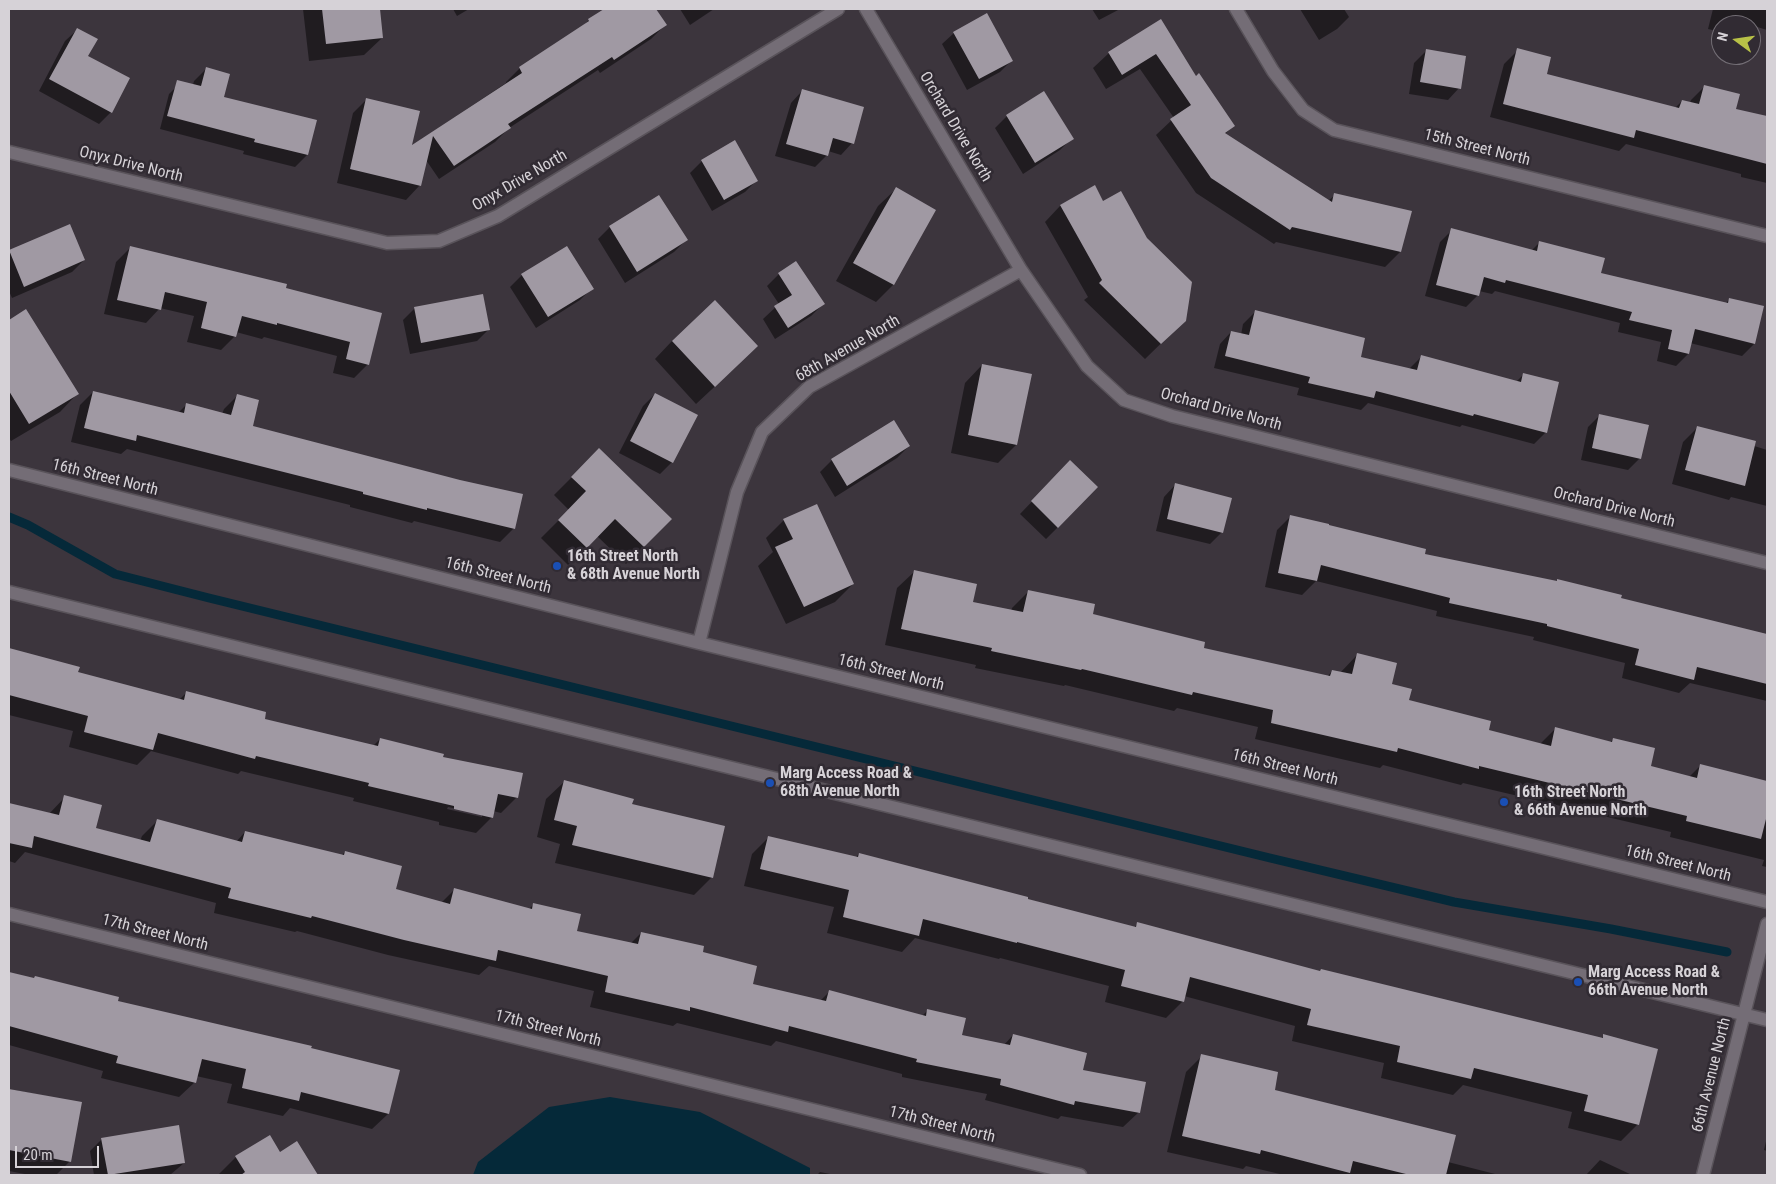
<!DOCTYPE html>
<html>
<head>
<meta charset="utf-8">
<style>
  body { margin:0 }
  #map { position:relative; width:1776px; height:1184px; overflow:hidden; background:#3c353d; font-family:"Roboto Condensed",sans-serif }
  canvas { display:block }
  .frame { position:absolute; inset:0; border:10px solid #d6d2d7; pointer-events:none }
  .north { position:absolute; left:1711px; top:15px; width:50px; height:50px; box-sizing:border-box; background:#312b33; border:1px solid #736e75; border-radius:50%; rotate:284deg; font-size:14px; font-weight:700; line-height:20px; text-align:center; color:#d6d2d7 }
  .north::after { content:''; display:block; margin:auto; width:18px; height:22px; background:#b8c147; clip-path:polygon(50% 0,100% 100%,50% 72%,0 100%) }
  .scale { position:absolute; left:15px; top:1146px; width:84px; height:22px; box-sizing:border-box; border:2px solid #d6d2d7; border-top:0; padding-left:6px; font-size:15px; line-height:18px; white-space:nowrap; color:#d6d2d7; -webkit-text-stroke:4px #312b33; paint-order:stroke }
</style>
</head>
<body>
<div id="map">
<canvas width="1776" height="1184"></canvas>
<div class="frame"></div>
<div class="north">N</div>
<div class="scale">20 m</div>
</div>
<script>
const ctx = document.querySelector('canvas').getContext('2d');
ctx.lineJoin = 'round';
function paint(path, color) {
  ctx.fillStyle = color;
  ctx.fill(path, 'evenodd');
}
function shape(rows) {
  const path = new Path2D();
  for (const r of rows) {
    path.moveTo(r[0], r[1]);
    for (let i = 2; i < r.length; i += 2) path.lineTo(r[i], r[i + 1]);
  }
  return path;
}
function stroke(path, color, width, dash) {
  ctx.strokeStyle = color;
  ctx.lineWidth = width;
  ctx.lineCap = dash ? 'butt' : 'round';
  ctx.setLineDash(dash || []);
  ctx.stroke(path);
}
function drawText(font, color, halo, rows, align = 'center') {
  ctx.font = font + ' "Roboto Condensed",sans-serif';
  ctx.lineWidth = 5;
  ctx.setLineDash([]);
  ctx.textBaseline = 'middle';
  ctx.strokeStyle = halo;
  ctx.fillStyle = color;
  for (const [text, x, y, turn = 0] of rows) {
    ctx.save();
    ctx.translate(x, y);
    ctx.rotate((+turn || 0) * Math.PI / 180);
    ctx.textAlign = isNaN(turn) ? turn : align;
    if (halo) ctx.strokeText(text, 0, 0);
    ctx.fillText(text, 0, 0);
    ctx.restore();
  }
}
const water = shape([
  [610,1097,700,1112,810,1168,810,1175,473,1175,478,1162,549,1107]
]);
const shadow = shape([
  [303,9,379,9,382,38,364,55,309,61],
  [453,9,469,9,457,16],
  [606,9,654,9,665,25,651,39,600,73,598,70,509,128,495,142,439,179,426,160,420,185,406,200,337,183,353,113,367,99,410,147,506,83,506,82,520,68,580,29,589,20],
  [680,9,714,9,690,25],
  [1092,9,1120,9,1099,20],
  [1300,9,1344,9,1349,17,1337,29,1319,40],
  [1713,9,1767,9,1767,30,1754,26,1751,30,1751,25,1721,25,1721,32,1708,29],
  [1161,21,1196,77,1234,125,1225,134,1328,201,1335,195,1400,252,1385,267,1276,242,1274,244,1196,193,1156,135,1174,118,1140,69,1106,89,1093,68,1109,53],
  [77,30,87,57,111,112,99,124,39,91,65,41],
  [954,33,1011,61,1000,72,967,90,942,44],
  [1518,50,1545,75,1675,108,1682,101,1690,103,1691,100,1705,86,1735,110,1767,118,1767,183,1741,177,1741,174,1626,144,1619,151,1490,117,1504,64],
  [1426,51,1459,88,1448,100,1409,94,1414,63],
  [206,69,223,98,307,155,295,167,243,154,244,151,160,129,169,94,181,82,193,85,194,81],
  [802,91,852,143,841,155,828,151,827,155,815,167,775,156,791,103],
  [1007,116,1072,138,1060,150,1023,174,995,128],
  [702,161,757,180,745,192,712,211,690,173],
  [1094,187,1103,202,1185,320,1145,359,1084,300,1088,297,1045,222,1060,206],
  [896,189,934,210,893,285,876,302,836,281,878,206],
  [659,197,686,240,674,252,625,283,598,239,610,227],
  [69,226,84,260,72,272,12,298,9,291,9,252],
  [1452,230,1531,251,1540,242,1599,274,1725,304,1730,299,1754,344,1742,356,1690,343,1688,354,1676,366,1657,361,1661,342,1618,332,1620,323,1495,291,1492,294,1479,291,1478,295,1466,307,1425,296,1440,242],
  [130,248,380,314,368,364,354,378,333,373,337,356,264,337,262,339,236,332,235,336,221,350,187,342,194,316,160,308,146,323,104,314,116,262],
  [796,263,823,304,811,316,775,339,763,319,779,304,767,286,779,274],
  [522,275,592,288,580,300,536,328,510,287],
  [415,308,489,329,477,341,410,354,403,320],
  [26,311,77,394,60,412,11,441,9,438,9,321],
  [1255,312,1360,358,1409,369,1421,357,1516,382,1524,374,1546,432,1534,444,1462,425,1460,427,1368,403,1361,410,1297,395,1299,388,1214,368,1220,344,1231,332,1241,335,1243,324],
  [672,341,739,364,696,404,655,359],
  [982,365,1016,445,998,463,951,453,965,383],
  [93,392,178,413,187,404,222,414,224,409,237,396,251,427,514,528,500,542,414,521,412,523,350,507,350,505,127,449,121,454,71,442,80,405],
  [655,394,672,462,660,474,619,453,643,406],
  [1600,415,1640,458,1628,470,1581,460,1588,427],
  [1697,428,1767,450,1767,506,1731,497,1729,500,1672,484,1683,442],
  [909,446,897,458,835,497,820,472,832,460],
  [599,450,671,519,626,564,597,536,568,565,541,538,569,510,554,495],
  [1070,462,1058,527,1046,539,1020,514],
  [1175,485,1222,532,1210,544,1156,531,1164,497],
  [1291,516,1423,555,1620,599,1767,635,1767,701,1690,683,1679,693,1622,678,1625,663,1533,640,1534,637,1436,616,1437,611,1316,581,1302,595,1265,587,1277,530],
  [784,520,853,584,835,602,786,624,758,566,773,552,766,538],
  [914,572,971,603,1011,611,1012,608,1028,592,1092,615,1202,649,1327,677,1332,671,1340,673,1357,655,1408,701,1487,731,1540,744,1555,729,1610,742,1614,739,1650,767,1689,777,1701,765,1767,782,1767,867,1762,866,1764,860,1670,837,1671,832,1463,783,1461,785,1383,765,1380,768,1255,739,1258,727,1177,708,1174,711,1065,685,1064,686,975,668,976,665,885,645,897,588],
  [9,650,78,668,77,673,179,700,186,693,263,720,373,746,380,739,517,797,501,813,493,811,492,817,476,833,439,825,439,822,353,801,354,798,241,771,238,774,151,751,137,765,69,747,73,731,9,715],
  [448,807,482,814,482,817,447,809],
  [564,782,631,805,712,877,694,895,555,863,560,844,537,837,546,799],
  [65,797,94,829,140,841,142,836,157,821,236,842,245,832,341,856,345,852,395,890,441,903,454,890,529,909,534,904,575,932,630,944,641,933,702,953,751,985,820,1001,829,992,922,1016,927,1011,961,1036,1004,1045,1013,1035,1081,1071,1139,1112,1123,1127,1061,1116,1058,1119,985,1100,987,1094,902,1077,902,1074,776,1041,771,1046,677,1023,673,1026,590,1007,594,991,489,966,479,975,388,955,297,931,295,932,214,913,216,903,25,852,15,863,9,861,9,804,49,814],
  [768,838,855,858,859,854,1134,928,1138,923,1319,972,1321,970,1601,1039,1604,1036,1638,1124,1621,1141,1568,1128,1572,1112,1463,1085,1453,1095,1381,1078,1384,1063,1292,1041,1295,1026,1184,996,1183,1001,1166,1018,1105,1002,1109,986,1000,958,999,959,915,938,902,952,827,933,834,907,744,886,752,854],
  [9,973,116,1002,310,1049,388,1114,372,1129,290,1108,283,1116,227,1103,232,1084,196,1076,195,1082,179,1097,101,1078,103,1071,9,1045],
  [1202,1056,1273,1091,1448,1162,1499,1175,1284,1175,1246,1166,1243,1169,1167,1152,1186,1072],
  [9,1089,81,1103,69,1162,56,1175,30,1175,9,1171],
  [1767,1137,1767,1151,1764,1150],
  [102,1139,184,1163,170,1175,94,1175,90,1151],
  [297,1143,316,1175,218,1175,236,1157,279,1153],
  [1600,1160,1632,1175,1586,1175],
  [820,1172,835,1175,817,1175]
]);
const stream = shape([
  [9,517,28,525,115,574,209,598,1270,858,1454,902,1611,929,1727,952]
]);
const building = shape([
  [322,9,380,9,383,38,326,44],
  [604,9,656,9,667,25,614,60,612,57,508,124,511,128,454,166,433,136,421,186,350,169,366,98,420,111,412,145,522,73,519,67,589,21,588,19],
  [987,13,1013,61,979,79,953,32],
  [1161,19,1196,76,1199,73,1235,126,1225,133,1332,202,1334,193,1412,211,1401,252,1292,227,1290,230,1211,178,1170,119,1191,105,1156,54,1122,75,1108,52],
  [77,28,98,39,88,56,130,78,112,113,49,79],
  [1517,48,1551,57,1547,74,1679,108,1682,100,1699,104,1704,85,1740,94,1736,109,1767,116,1767,164,1636,130,1634,138,1503,104],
  [1426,49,1466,56,1461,89,1420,82],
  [206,67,230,74,224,97,317,120,308,155,254,142,255,139,167,116,177,80,201,86],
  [802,89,864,107,854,144,833,138,828,156,786,144],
  [1044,91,1074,139,1035,163,1006,115],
  [735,140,758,181,724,200,701,160],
  [1095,185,1103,201,1121,191,1147,238,1192,282,1186,321,1161,344,1099,283,1102,280,1060,205],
  [896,187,936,210,894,285,853,263],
  [659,195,688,240,637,272,609,226],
  [70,224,85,260,24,287,9,250],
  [1451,228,1537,251,1539,241,1605,258,1601,273,1728,303,1729,298,1764,306,1755,344,1695,329,1689,354,1668,349,1672,330,1629,320,1632,312,1506,280,1505,283,1484,277,1479,296,1436,285],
  [130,246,287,284,286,288,382,313,369,365,346,359,350,342,277,323,277,325,242,316,236,337,201,328,207,302,165,292,161,310,117,300],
  [567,246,594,289,548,317,521,274],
  [796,261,825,304,788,328,774,306,792,295,778,273],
  [483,294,490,330,421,343,414,307],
  [715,300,758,346,715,387,672,341],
  [26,309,79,394,29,424,9,391,9,320],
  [1255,310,1365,338,1361,357,1417,370,1421,355,1521,382,1523,373,1559,382,1547,433,1474,414,1473,416,1376,391,1374,398,1308,383,1310,377,1225,356,1231,331,1249,335],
  [982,364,1032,374,1017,445,968,435],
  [93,391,184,413,186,403,231,415,237,394,259,400,253,426,460,480,523,494,515,529,427,508,427,510,363,494,363,492,137,435,136,441,84,428],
  [655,393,698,415,673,463,630,441],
  [1599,414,1649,425,1641,459,1592,448],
  [894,420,910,446,847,486,831,459],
  [1697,426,1756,441,1745,486,1685,470],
  [599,448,672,519,644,547,615,519,587,548,558,520,586,491,571,477],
  [1070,460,1098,487,1058,528,1031,501],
  [1175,483,1232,498,1223,533,1167,519],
  [817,504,854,584,804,607,775,547,793,539,783,519],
  [1290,515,1329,524,1329,525,1426,549,1425,554,1557,581,1557,579,1622,595,1621,598,1767,634,1767,684,1697,667,1694,680,1635,665,1639,649,1547,626,1547,624,1449,603,1450,598,1321,565,1317,581,1278,573],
  [914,570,977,584,973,602,1023,612,1028,590,1095,604,1093,614,1205,642,1204,648,1330,676,1332,670,1352,674,1357,653,1397,663,1392,684,1412,689,1409,700,1491,721,1489,730,1551,746,1555,727,1612,742,1613,738,1655,748,1651,766,1697,778,1700,764,1767,781,1767,815,1761,839,1686,821,1687,816,1479,766,1479,769,1398,748,1397,752,1271,723,1273,710,1193,692,1192,695,1082,669,1081,670,991,651,992,648,901,629],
  [9,648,80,667,78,672,184,700,186,691,266,712,265,719,378,746,380,738,444,754,443,757,523,773,518,798,498,794,493,818,454,809,454,806,368,786,369,783,256,756,255,759,158,733,153,750,84,732,88,716,9,695],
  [564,780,634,799,632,804,725,826,713,878,572,845,577,826,554,820],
  [64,795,102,805,96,828,150,842,157,819,242,842,245,831,344,855,345,851,402,866,396,889,450,904,454,888,532,909,533,903,581,914,577,931,638,944,641,932,704,946,703,952,757,966,753,984,826,1001,829,990,926,1016,927,1009,966,1018,962,1035,1010,1045,1013,1034,1087,1053,1083,1070,1146,1082,1140,1113,1075,1101,1074,1105,1000,1085,1001,1079,916,1062,917,1059,789,1026,788,1032,690,1007,690,1011,605,992,608,976,498,950,496,961,404,940,312,916,311,918,228,898,231,888,34,836,32,848,9,843,9,803,59,815],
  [768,836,858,857,859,853,1028,897,1028,899,1136,927,1137,922,1320,971,1321,969,1603,1038,1603,1034,1658,1049,1639,1125,1584,1111,1588,1095,1474,1068,1471,1079,1397,1062,1400,1046,1307,1025,1311,1009,1190,977,1184,1002,1121,986,1125,970,1017,942,1017,943,923,919,919,936,843,917,849,890,760,869],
  [9,972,34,978,35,976,119,997,118,1001,312,1046,311,1048,400,1070,389,1114,301,1092,299,1101,242,1088,246,1069,202,1059,196,1083,116,1063,118,1056,9,1026],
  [1201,1054,1278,1072,1275,1090,1456,1135,1446,1175,1410,1175,1353,1161,1350,1173,1261,1150,1260,1154,1182,1136],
  [9,1089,82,1102,71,1162,9,1150],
  [179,1125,185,1163,108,1175,101,1138],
  [270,1135,280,1152,297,1141,318,1175,241,1175,245,1172,235,1156]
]);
const minor = shape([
  [866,9,1021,270,1087,366,1124,400,1172,416,1767,563],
  [1236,9,1273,71,1303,110,1334,130,1767,236],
  [9,152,387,243,439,241,498,216,838,9],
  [9,470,699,643,1767,902],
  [9,592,1767,1020],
  [699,643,737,492,762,432,809,387,1021,270],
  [9,914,1080,1175],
  [1703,1175,1767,924]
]);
const markers = [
  [557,566,5,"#1a4fb4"],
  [770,783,5,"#1a4fb4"],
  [1504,802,5,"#1a4fb4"],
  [1578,982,5,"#1a4fb4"]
];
const streetNames = [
  ["Orchard Drive North",955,127,59],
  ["15th Street North",1477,148,14],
  ["Onyx Drive North",131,165,14],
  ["Onyx Drive North",520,181,-30],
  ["68th Avenue North",848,349,-30],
  ["Orchard Drive North",1221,410,15],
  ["16th Street North",105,478,14],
  ["Orchard Drive North",1614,508,14],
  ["16th Street North",498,576,14],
  ["16th Street North",891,673,14],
  ["16th Street North",1285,768,14],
  ["16th Street North",1678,864,14],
  ["17th Street North",155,933,14],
  ["17th Street North",548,1029,14],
  ["66th Avenue North",1712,1075,-76],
  ["17th Street North",942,1125,14]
];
const poiNames = [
  ["16th Street North",567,557],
  ["& 68th Avenue North",567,575],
  ["Marg Access Road &",780,774],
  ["68th Avenue North",780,792],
  ["16th Street North",1514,793],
  ["& 66th Avenue North",1514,811],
  ["Marg Access Road &",1588,973],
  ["66th Avenue North",1588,991]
];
paint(water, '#052939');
paint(shadow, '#0007');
stroke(stream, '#052939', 9);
paint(building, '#a099a3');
stroke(minor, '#59535a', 15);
stroke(minor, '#746d76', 12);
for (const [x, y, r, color] of markers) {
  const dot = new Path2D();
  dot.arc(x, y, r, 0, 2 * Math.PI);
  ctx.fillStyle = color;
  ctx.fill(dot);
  stroke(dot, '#312b33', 2);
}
drawText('16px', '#d6d2d7', '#312b33', streetNames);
drawText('bold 16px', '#d6d2d7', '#312b33', poiNames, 'left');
</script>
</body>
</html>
